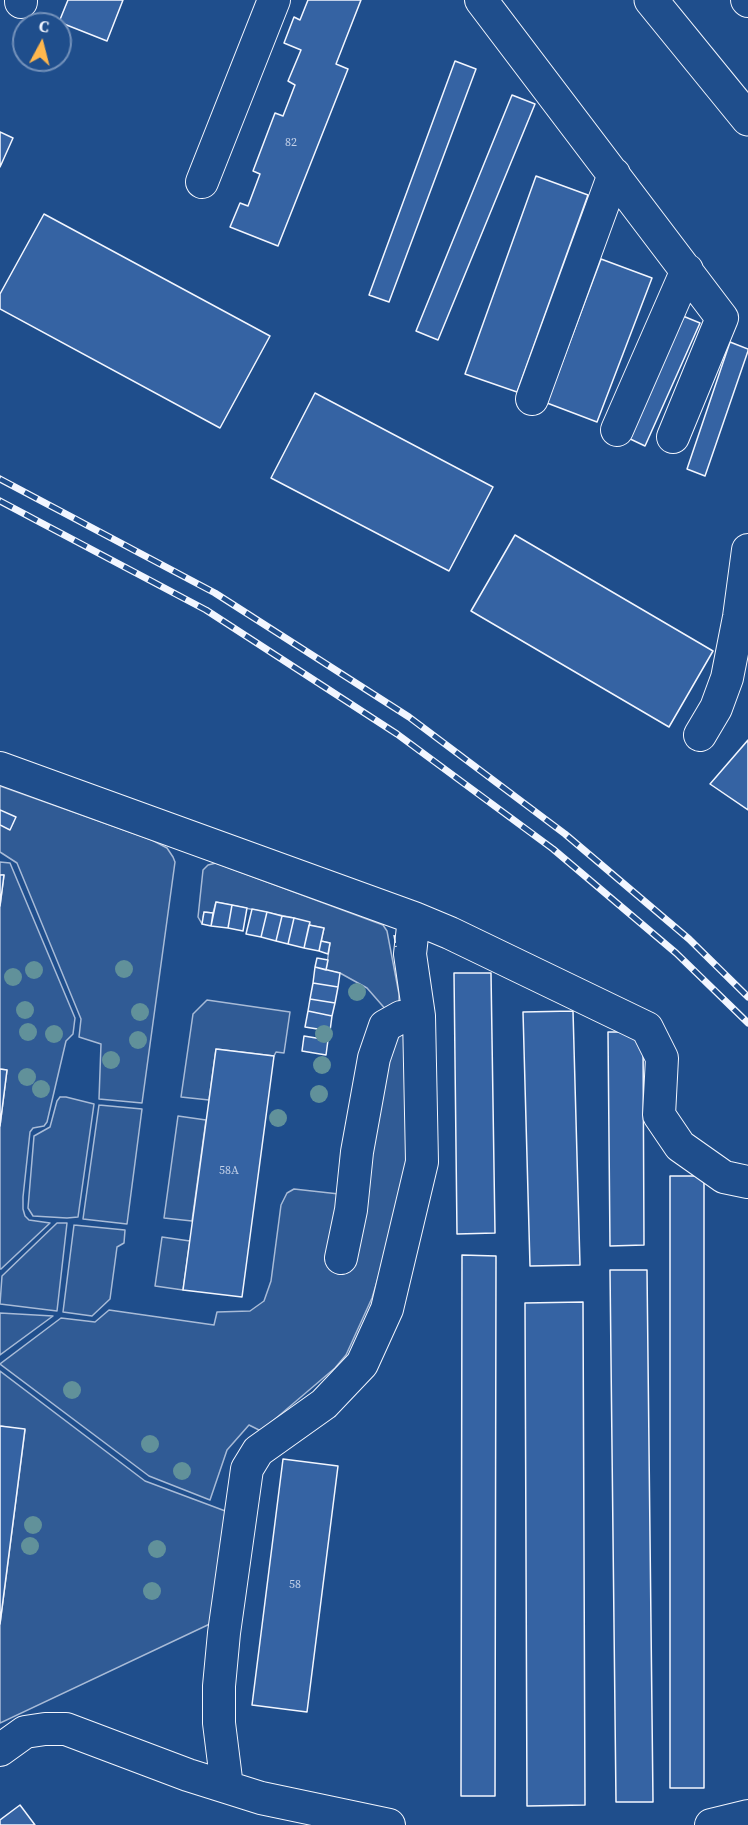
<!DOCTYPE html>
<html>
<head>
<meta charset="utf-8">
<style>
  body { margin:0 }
  #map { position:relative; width:748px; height:1825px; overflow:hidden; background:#1f4e8c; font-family:"Source Serif 4",serif }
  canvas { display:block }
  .north { position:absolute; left:12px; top:12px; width:60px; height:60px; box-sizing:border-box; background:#1f4e8c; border:2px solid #7391ba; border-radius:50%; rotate:7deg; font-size:16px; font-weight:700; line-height:24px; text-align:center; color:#f2f6ff }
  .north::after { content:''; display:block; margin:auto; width:21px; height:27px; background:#ffb74d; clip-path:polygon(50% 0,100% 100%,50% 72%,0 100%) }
</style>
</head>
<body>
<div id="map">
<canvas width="748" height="1825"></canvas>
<div class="north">С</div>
</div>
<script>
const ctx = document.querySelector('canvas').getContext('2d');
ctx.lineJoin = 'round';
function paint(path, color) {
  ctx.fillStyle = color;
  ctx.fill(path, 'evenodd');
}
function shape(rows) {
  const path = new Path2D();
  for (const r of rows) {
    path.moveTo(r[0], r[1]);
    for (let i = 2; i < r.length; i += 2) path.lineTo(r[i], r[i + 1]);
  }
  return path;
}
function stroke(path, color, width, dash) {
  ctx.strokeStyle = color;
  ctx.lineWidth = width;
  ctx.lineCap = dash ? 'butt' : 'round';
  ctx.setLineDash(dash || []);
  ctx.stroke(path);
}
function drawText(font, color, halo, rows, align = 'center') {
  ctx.font = font + ' "Source Serif 4",serif';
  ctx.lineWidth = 4.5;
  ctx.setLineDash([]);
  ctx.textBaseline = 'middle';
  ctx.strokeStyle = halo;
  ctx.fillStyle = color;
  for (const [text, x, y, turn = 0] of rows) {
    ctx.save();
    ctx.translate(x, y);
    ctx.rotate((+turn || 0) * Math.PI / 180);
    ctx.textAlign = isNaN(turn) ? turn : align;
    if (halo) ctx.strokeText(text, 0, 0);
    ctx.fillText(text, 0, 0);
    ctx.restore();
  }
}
const green = shape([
  [0,786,152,840,167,848,173,857,175,862,142,1103,99,1099,101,1044,79,1037,81,1019,17,863,0,852,0,786],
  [0,862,10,863,75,1018,73,1034,66,1041,47,1122,44,1126,33,1128,30,1132,23,1197,23,1209,25,1216,29,1220,50,1223,1,1269,0,1269,0,1126,7,1070,0,1069,0,906,4,875,0,875,0,862],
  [216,863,383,925,387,931,399,994,399,1009,388,1012,367,988,340,973,326,970,330,943,321,941,324,928,309,925,294,918,216,902,213,913,204,912,202,924,198,917,203,870,208,865,216,863],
  [207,1000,290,1012,284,1053,276,1052,274,1056,216,1049,209,1100,181,1097,193,1014,207,1000],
  [403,1025,408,1041,406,1166,386,1252,372,1298,346,1355,335,1368,261,1431,249,1425,227,1450,210,1500,149,1476,0,1364,61,1318,95,1322,109,1310,214,1325,217,1312,250,1311,264,1301,271,1281,281,1205,287,1193,294,1189,339,1194,385,1042,403,1025],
  [60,1097,66,1097,94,1104,78,1217,67,1218,33,1216,28,1208,34,1136,50,1127,57,1101,60,1097],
  [99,1105,142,1109,127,1224,83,1219,99,1105],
  [178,1116,206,1120,192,1221,164,1218,178,1116],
  [57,1223,67,1223,57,1311,0,1304,2,1276,57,1223],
  [74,1225,125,1230,124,1243,117,1247,110,1299,92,1316,63,1312,74,1225],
  [162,1237,190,1241,183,1290,155,1286,162,1237],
  [0,1313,53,1316,0,1355,0,1313],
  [0,1371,145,1481,228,1512,214,1622,0,1723,0,1624,25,1430,0,1426,0,1371]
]);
const building = shape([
  [68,0,123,0,107,41,59,22,68,0],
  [308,0,361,0,336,64,348,69,278,246,230,227,240,203,248,206,260,174,253,171,275,113,283,116,295,85,288,81,301,50,284,43,294,17,300,20,308,0],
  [455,61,476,69,389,302,369,295,455,61],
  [512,95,535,104,438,340,416,331,512,95],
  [0,132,13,138,0,167,0,132],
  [536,176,588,195,517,392,465,374,536,176],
  [44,214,270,336,220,428,0,309,0,294,44,214],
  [601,259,652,278,597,422,547,403,601,259],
  [678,314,700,323,645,446,624,436,678,314],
  [730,342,748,349,748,351,705,476,687,469,730,342],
  [315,393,493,487,449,571,271,478,315,393],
  [515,535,713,651,669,727,471,611,515,535],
  [748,740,748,810,710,784,748,740],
  [0,810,16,817,10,830,0,825,0,810],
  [0,875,4,875,0,906,0,875],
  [216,902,232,905,228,928,211,926,216,902],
  [232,905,247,908,243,931,228,928,232,905],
  [252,909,267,912,261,937,246,934,252,909],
  [204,912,213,913,211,926,202,924,204,912],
  [267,912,282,916,276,941,261,937,267,912],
  [282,916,294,918,288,944,276,941,282,916],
  [294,918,310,922,304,948,288,944,294,918],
  [309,925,324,928,319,951,304,948,309,925],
  [321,941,330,943,328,954,319,951,321,941],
  [317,958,328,960,326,970,315,967,317,958],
  [315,967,340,973,338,987,313,983,315,967],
  [454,973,491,973,495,1233,457,1234,454,973],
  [313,983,338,987,335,1003,310,999,313,983],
  [310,999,335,1003,332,1016,308,1011,310,999],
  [308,1011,332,1016,330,1031,305,1027,308,1011],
  [573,1011,580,1265,530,1266,523,1012,573,1011],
  [608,1032,643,1032,644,1245,610,1246,608,1032],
  [304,1036,328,1040,326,1055,302,1051,304,1036],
  [216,1049,274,1056,242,1297,183,1290,216,1049],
  [0,1069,7,1070,0,1126,0,1069],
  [670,1176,704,1176,704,1788,670,1788,670,1176],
  [462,1255,496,1256,495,1796,461,1796,462,1255],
  [610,1270,647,1270,653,1802,616,1802,610,1270],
  [583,1302,585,1805,527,1806,525,1303,583,1302],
  [0,1426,25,1429,0,1624,0,1426],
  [283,1459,338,1466,307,1712,252,1705,283,1459],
  [20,1805,35,1825,0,1825,0,1820,20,1805]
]);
const minor = shape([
  [481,0,722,318,673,437],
  [747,0,748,1],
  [21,2,21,0],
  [202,182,274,0],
  [532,399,614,174],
  [617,430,687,270],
  [700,735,716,708,727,678,739,617,748,550],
  [0,768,414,918,410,954,419,1016,422,1162,387,1309,362,1364,324,1404,258,1451,247,1469,224,1633,219,1686,219,1723,227,1787],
  [414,918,450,933,647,1028,662,1058,659,1115,680,1146,724,1177,748,1182],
  [341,1258,351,1210,357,1152,374,1058,385,1026,401,1017,419,1016],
  [0,1750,25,1732,45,1729,66,1729,188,1775,261,1798,389,1825],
  [711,1825,748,1816]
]);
const major = shape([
  [651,0,748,119]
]);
const rail = shape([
  [0,479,215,593,409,717,565,834,689,939,748,997],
  [0,501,206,610,397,734,553,849,676,953,748,1023]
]);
const fence = shape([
  [394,935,396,947]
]);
const trees = [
  [124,969],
  [34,970],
  [13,977],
  [357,992],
  [25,1010],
  [140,1012],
  [28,1032],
  [54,1034],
  [324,1034],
  [138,1040],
  [111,1060],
  [322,1065],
  [27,1077],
  [41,1089],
  [319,1094],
  [278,1118],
  [72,1390],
  [150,1444],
  [182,1471],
  [33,1525],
  [30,1546],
  [157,1549],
  [152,1591]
];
const numberNames = [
  ["82",291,143],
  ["58А",229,1171],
  ["58",295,1585]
];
paint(green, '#305b95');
stroke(green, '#a8bbd7', 1.5);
paint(building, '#3563a3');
stroke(building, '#f2f6ff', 1.5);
stroke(minor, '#f2f6ff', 34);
stroke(major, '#f2f6ff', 35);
stroke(minor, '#1f4e8c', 32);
stroke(major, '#1f4e8c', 33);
stroke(rail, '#f2f6ff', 7);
stroke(rail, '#1f4e8c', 4.5, [14]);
stroke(fence, '#f2f6ff', 1.5, [8, 3]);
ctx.fillStyle = '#61919a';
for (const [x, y] of trees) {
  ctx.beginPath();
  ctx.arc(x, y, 9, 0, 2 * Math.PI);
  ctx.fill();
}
drawText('12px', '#c3d1e8', null, numberNames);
</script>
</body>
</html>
